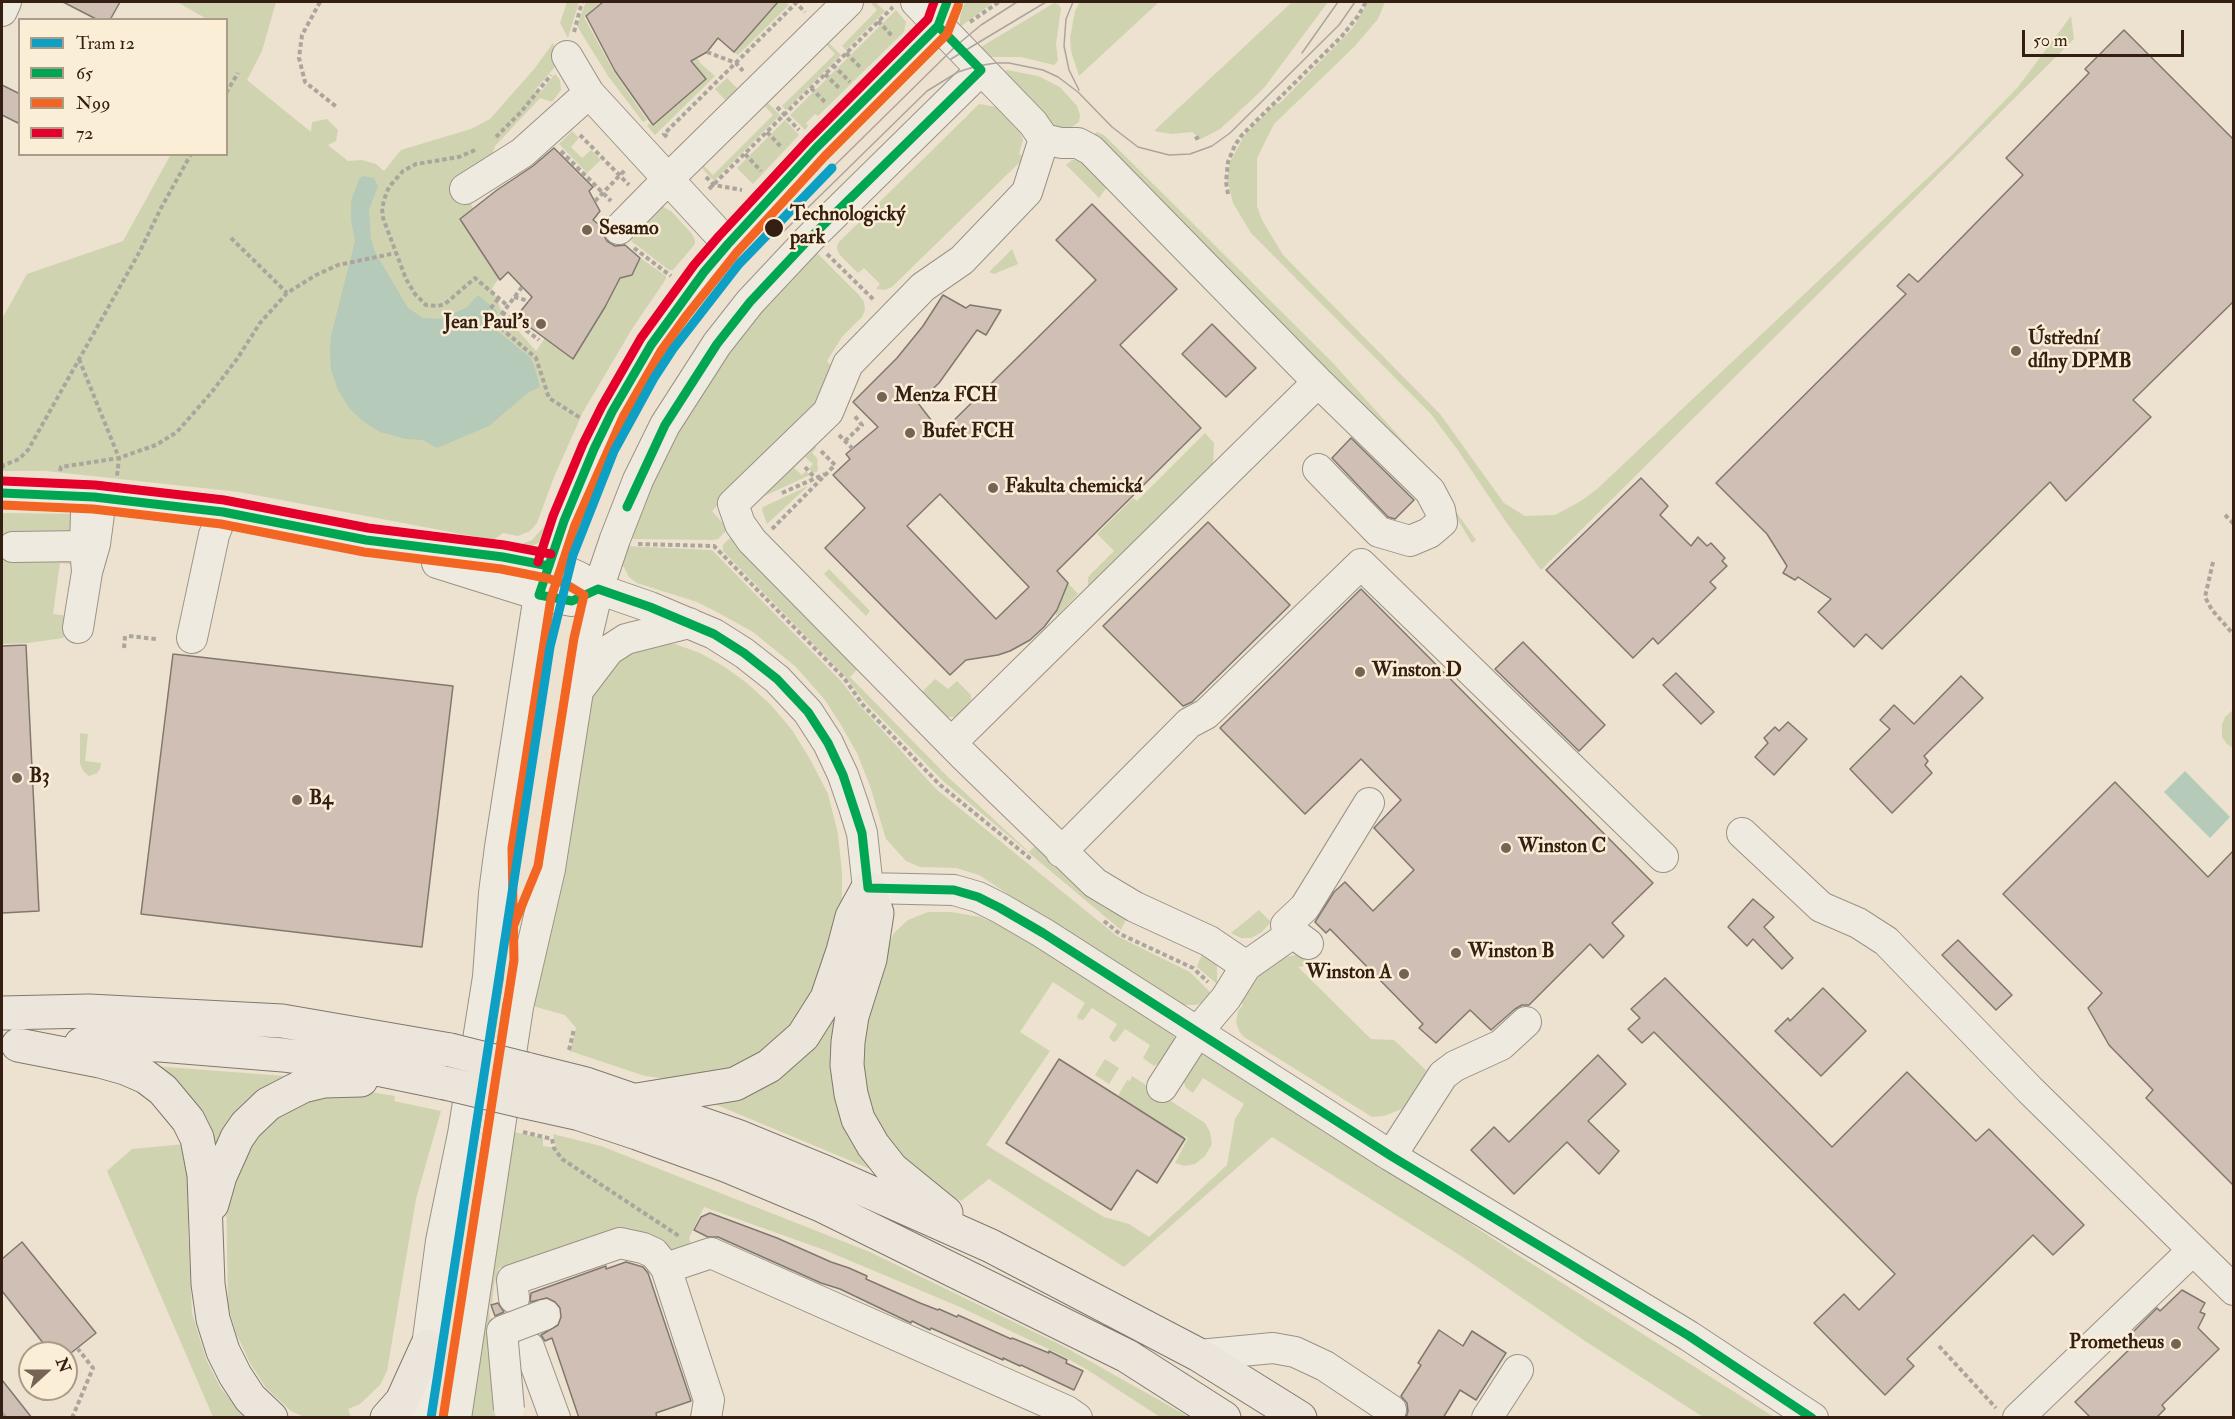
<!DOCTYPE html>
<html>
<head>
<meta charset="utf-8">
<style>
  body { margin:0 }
  #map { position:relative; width:2235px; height:1419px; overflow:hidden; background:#ece2cf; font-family:"IM FELL Double Pica",serif }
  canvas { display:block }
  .frame { position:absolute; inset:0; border:3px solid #351e12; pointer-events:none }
  .legend { position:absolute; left:18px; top:18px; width:210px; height:138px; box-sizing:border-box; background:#fbeed7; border:2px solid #ac9b88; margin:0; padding:8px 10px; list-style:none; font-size:18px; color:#351e12 }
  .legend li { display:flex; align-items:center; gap:12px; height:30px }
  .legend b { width:30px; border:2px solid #ac9b88 }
  .north { position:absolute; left:18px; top:1341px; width:60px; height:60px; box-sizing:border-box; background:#fbeed7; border:2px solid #ac9b88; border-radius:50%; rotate:69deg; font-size:16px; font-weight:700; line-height:24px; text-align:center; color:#351e12 }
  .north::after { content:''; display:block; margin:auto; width:21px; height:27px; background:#756354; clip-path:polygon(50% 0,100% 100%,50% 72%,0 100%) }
  .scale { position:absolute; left:2022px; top:30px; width:162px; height:27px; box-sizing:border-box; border:3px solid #351e12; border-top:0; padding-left:8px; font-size:18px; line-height:21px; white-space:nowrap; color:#351e12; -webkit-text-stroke:4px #fbeed7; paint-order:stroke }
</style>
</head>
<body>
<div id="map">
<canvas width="2235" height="1419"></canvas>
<div class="frame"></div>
<ul class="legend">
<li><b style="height:8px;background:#0da0c4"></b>Tram 12</li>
<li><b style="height:8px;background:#00a651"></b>65</li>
<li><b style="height:8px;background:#f26522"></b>N99</li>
<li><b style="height:8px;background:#e4002b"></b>72</li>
</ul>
<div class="north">N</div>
<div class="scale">50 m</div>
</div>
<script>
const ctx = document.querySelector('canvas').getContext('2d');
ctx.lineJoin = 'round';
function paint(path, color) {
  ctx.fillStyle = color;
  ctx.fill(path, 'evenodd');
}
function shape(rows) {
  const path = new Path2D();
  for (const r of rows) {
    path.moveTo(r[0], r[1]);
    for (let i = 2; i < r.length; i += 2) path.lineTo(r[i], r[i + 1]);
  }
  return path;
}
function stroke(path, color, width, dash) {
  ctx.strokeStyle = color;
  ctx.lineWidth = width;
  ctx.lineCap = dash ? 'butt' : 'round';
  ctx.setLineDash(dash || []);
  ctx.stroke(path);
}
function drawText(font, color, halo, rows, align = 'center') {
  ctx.font = font + ' "IM FELL Double Pica",serif';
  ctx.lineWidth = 5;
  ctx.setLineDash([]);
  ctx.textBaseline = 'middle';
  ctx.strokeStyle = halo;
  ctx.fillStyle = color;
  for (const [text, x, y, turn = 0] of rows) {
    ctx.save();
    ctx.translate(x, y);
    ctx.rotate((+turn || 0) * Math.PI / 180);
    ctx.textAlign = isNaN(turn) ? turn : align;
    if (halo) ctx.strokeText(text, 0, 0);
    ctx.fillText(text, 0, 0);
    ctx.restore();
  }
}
const green = shape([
  [177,2,276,2,262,51,247,80,311,132,312,122,327,119,338,130,336,141,328,145,348,161,362,160,376,164,384,171,401,150,471,129,490,119,535,68,553,43,559,62,534,91,539,94,555,74,560,80,561,90,552,102,540,98,495,146,492,155,457,178,473,208,461,219,499,278,492,288,502,312,536,351,545,338,573,359,605,307,622,274,629,276,632,275,639,261,639,257,666,276,666,279,632,329,583,412,554,477,537,523,530,531,518,536,503,533,493,540,239,492,46,471,2,471,2,319,27,274,123,241,170,156,168,155,226,154,226,20,207,19],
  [567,2,579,2,568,38,560,23],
  [586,2,601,2,584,17,614,72,647,120,643,122,608,76,577,26],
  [779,2,784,2,789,5,738,55,734,52],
  [870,2,875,2,885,11,846,50,842,46,877,10],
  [965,2,994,2,960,27,960,16],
  [1080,2,1159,2,1079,76,1071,51,1070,38,1075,11],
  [1292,2,1328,2,1264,88,1230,120,1220,129,1201,139,1192,132,1171,134,1154,131],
  [1368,2,1385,2,1378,19,1354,47,1274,124,1257,158,1257,206,1262,220,1283,255,1440,414,1504,503,1525,516,1555,515,1581,501,1597,489,1951,156,2018,87,2071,16,2074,39,1541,570,1504,519,1457,449,1431,414,1251,233,1233,203,1227,178,1230,162,1244,136,1275,104,1279,104,1353,28],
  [1054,3,1058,4,1061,8,1056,44,1058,61,1054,65,1021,57,984,57,976,50],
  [896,10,906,22,904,32,818,116,815,114,806,123,808,126,805,130,790,115],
  [825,39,841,55,786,110,782,106,835,54,823,41],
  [696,58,700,61,699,62,715,76,655,135,647,126,649,123,652,126,706,79,692,62],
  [1007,70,1038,76,1060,87,1077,106,1080,115,1079,122,1069,129,1055,128,1000,73],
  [727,78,742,93,730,105,715,89],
  [764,99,780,115,714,181,699,165,701,163,713,175,773,115,761,102],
  [979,104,997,107,1019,129,1023,140,1019,154,1023,156,1023,159,892,287,885,290,876,289,880,284,864,268,858,273,839,254,837,248,838,243],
  [785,120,799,135,753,184,737,168],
  [572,131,579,138,571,147,582,158,591,150,601,160,587,173,559,144],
  [1097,132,1104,135,1332,362,1416,455,1476,540,1472,543,1440,491,1093,135],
  [1078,159,1109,184,1099,198,1066,165,1072,160],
  [662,206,672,212,692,234,695,240,695,244,673,270,669,270,631,241,634,237,632,236],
  [810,246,859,295,864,302,865,310,862,317,842,337,827,361,831,366,814,410,712,511,728,529,718,539,713,540,631,539,655,458,690,395],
  [1012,249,1018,264,994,274,989,272],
  [1205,433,1214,443,1213,465,1091,587,1088,585,1088,577,1114,551,1097,534,1133,498,1137,501],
  [816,439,816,448,812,453,817,458,818,471,813,473,809,469,813,464,805,457,794,468,802,475,806,471,810,475,758,499],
  [808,486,767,524,762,510,763,507],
  [2,513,73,514,70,554,75,565,60,563,53,614,68,616,67,631,63,638,28,643,2,644],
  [548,522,545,537,540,542,526,549,518,545,532,540],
  [733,535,861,665,850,677,947,776,1029,852,1038,843,1128,915,1121,930,943,781,866,703,843,674,723,551,723,545],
  [625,546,712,550,842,682,861,707,936,789,1117,936,1190,972,1212,994,1205,1001,1196,1005,1185,1005,1172,1001,979,875,956,868,920,867,906,861,886,839,870,786,857,753,841,725,825,700,796,667,753,632,715,611,697,602,637,583,629,577,620,560],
  [829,569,870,611,866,616,824,574],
  [1068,583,1078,594,1057,616,1055,613],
  [664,643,675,644,700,653,725,667,748,684,771,705,792,730,810,759,828,794,838,834,842,872,842,909,816,1001,755,1066,675,1080,645,1076,570,1051,576,1028,565,1015,529,1005,548,928,567,865,591,692,626,652],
  [935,679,948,689,957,681,971,695,972,708,961,717,944,717,918,696],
  [2233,710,2233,748,2227,744,2222,737,2222,725,2225,717],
  [80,733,88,734,85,761,101,763,100,769,97,773,89,776,84,772,80,764],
  [1259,910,1271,922,1262,932,1251,938,1241,938,1231,933],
  [928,912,951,912,980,917,1007,928,1171,1029,1176,1043,1169,1057,1154,1066,1143,1058,1150,1045,1125,1029,1116,1041,1113,1042,1109,1037,1117,1024,1092,1008,1083,1020,1078,1019,1077,1016,1085,1003,1053,982,1020,1032,1050,1051,986,1145,1104,1217,1129,1224,1149,1237,1227,1165,1235,1119,1244,1104,1203,1078,1193,1093,1186,1088,1183,1081,1193,1058,1203,1054,1214,1057,1296,1109,1518,1255,1774,1417,1703,1417,1585,1341,1461,1256,1272,1137,1124,1267,989,1179,961,1201,928,1187,880,1141,856,1060,883,957,894,933,908,920],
  [1202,954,1215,961,1217,967,1217,984,1197,967],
  [1296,955,1308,958,1319,964,1298,967,1371,1039,1394,1040,1429,1073,1404,1108,1384,1116,1372,1117,1244,1037,1239,1031,1236,1022,1238,1011,1243,1005,1238,1000,1269,965,1283,957],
  [841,990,842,1016,875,1171,705,1100],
  [1105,1059,1119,1068,1109,1084,1095,1075],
  [153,1066,285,1076,286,1078,214,1158],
  [1132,1076,1205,1123,1210,1132,1212,1144,1205,1156,1195,1164,1184,1166,1175,1163,1188,1138,1185,1136,1183,1138,1118,1096,1127,1080,1130,1081],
  [352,1089,395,1096,394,1101,441,1111,416,1199,387,1371,380,1385,360,1404,348,1409,351,1417,304,1417,291,1411,266,1388,250,1363,236,1333,228,1306,226,1189,235,1160,297,1096],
  [514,1132,543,1138,543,1146,556,1148,553,1134,601,1146,870,1252,1063,1346,1189,1417,1160,1417,1086,1369,1059,1354,960,1307,827,1251,704,1207,689,1238,694,1253,677,1258,608,1233,499,1268,494,1285,492,1304,489,1305,496,1417,467,1418],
  [185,1144,190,1196,188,1230,192,1313,206,1359,220,1387,244,1417,213,1417,107,1171,132,1149]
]);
const water = shape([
  [363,176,374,178,378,186,369,210,371,239,375,252,408,308,423,318,442,319,467,307,478,295,498,312,490,325,531,358,534,365,540,387,529,392,489,426,437,448,423,440,406,439,380,432,364,422,350,409,338,390,331,370,330,351,331,336,355,241,351,220,351,201,359,179],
  [2185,771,2230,817,2210,838,2164,792]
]);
const building = shape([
  [63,2,120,2,110,20,98,20,63,2],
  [603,2,778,2,734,52,718,38,707,52,691,61,706,79,653,125,615,71,586,16,603,2],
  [2124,30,2234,140,2234,301,2133,400,2151,417,2066,501,2050,482,1882,649,1866,634,1854,647,1818,612,1831,599,1798,577,1795,580,1783,573,1787,566,1767,534,1716,483,1906,294,1897,286,1909,274,1918,282,2023,175,2006,158,2089,73,2085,69,2124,30],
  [2,85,20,94,20,124,2,115,2,85],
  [554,148,593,187,589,191,600,211,593,220,602,227,603,234,607,241,615,246,625,245,640,258,632,275,620,278,605,307,573,359,516,317,532,297,508,272,500,280,460,219,497,190,533,166,554,148],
  [1092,204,1177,289,1120,345,1201,428,1057,571,1068,583,1057,610,1044,627,1030,640,1010,651,998,655,966,660,950,675,825,548,865,508,833,475,850,459,846,454,878,427,853,402,897,358,923,326,943,295,966,308,970,305,1001,310,986,335,977,330,939,383,918,403,941,433,1096,280,1056,240,1092,204],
  [940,494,1029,587,996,619,907,526,940,494],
  [1212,324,1256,368,1226,397,1182,354,1212,324],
  [1351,438,1414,500,1395,519,1388,517,1332,458,1351,438],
  [1641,478,1668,506,1660,515,1691,546,1698,537,1707,546,1711,543,1725,558,1722,561,1727,566,1710,582,1716,588,1658,644,1653,638,1633,658,1546,570,1641,478],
  [1208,522,1290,605,1192,702,1183,706,1103,626,1208,522],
  [1361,589,1653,883,1612,923,1624,936,1603,958,1590,944,1529,1005,1522,1005,1515,1009,1491,1030,1470,1010,1436,1043,1419,1028,1423,1024,1330,929,1326,933,1315,922,1334,892,1345,882,1373,911,1414,870,1374,828,1401,800,1361,759,1305,814,1220,728,1361,589],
  [1523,642,1605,725,1579,751,1495,669,1523,642],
  [26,645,39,911,2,913,2,646,26,645],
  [173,654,453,686,422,947,141,914,173,654],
  [1676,673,1714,712,1701,724,1663,685,1676,673],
  [1961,676,1983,698,1924,756,1928,761,1925,765,1932,773,1892,813,1850,769,1890,729,1880,720,1894,705,1914,724,1961,676],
  [1788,722,1807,739,1774,775,1755,757,1768,743,1764,738,1775,727,1779,731,1788,722],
  [2115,782,2208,877,2234,850,2234,1186,2146,1098,2153,1090,2109,1045,2088,1008,2102,993,2003,894,2115,782],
  [1753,899,1774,917,1764,927,1793,958,1782,969,1753,939,1747,946,1728,927,1753,899],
  [1958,940,2012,995,1996,1010,1942,955,1958,940],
  [1665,978,1832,1147,1907,1072,1976,1141,1989,1129,2084,1225,2053,1255,2033,1235,1907,1359,1914,1366,1885,1395,1814,1323,1844,1294,1859,1310,1895,1274,1654,1032,1642,1043,1628,1029,1640,1018,1631,1009,1665,978],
  [1823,988,1866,1031,1821,1076,1775,1031,1788,1018,1790,1021,1823,988],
  [1598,1055,1626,1084,1588,1121,1619,1151,1599,1174,1567,1142,1514,1194,1471,1150,1494,1127,1509,1142,1598,1055],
  [1059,1059,1185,1139,1157,1183,1137,1170,1111,1210,1006,1143,1059,1059],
  [710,1213,777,1238,831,1262,849,1268,867,1276,866,1279,920,1303,938,1310,939,1309,957,1317,958,1315,1011,1339,1012,1338,1049,1353,1049,1351,1067,1360,1066,1363,1083,1371,1074,1390,1021,1365,1020,1366,1003,1358,1003,1360,931,1328,930,1330,912,1321,911,1323,840,1289,821,1283,718,1237,708,1237,694,1230,701,1217,710,1213],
  [22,1242,96,1333,71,1353,51,1353,2,1291,2,1259,22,1242],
  [626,1262,643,1267,648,1273,691,1401,656,1413,657,1418,579,1418,552,1338,545,1341,541,1335,558,1325,561,1317,560,1308,555,1302,547,1298,530,1302,531,1293,606,1266,606,1269,626,1262],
  [2182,1290,2205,1303,2200,1312,2205,1314,2198,1328,2219,1349,2162,1405,2165,1409,2156,1418,2091,1418,2075,1402,2138,1341,2131,1334,2157,1308,2160,1311,2182,1290],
  [498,1303,504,1312,495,1316,491,1305,498,1303],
  [1439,1330,1463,1346,1472,1331,1506,1353,1476,1400,1460,1390,1443,1418,1406,1418,1408,1411,1407,1403,1401,1396,1421,1365,1418,1363,1439,1330],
  [2,1380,32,1418,2,1418,2,1380]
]);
const path = shape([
  [320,2,302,35,299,58,305,82,338,108],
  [878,21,893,37],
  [970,22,999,2],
  [574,32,582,2],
  [707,52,736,63,743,71],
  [846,53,862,69],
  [833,65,850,82],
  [825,74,839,88],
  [811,88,826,103],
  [226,93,238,73],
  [777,107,799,130],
  [767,132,782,148],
  [580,135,629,185],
  [496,137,521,112,551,75],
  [667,137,664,134,796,3,805,12],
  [1195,139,1199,137],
  [475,150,459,157,416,164,403,171,389,187,385,197,382,208,383,218,406,279,415,294,426,305,438,306,445,304,475,278,508,306],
  [561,151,611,201],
  [745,154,761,171],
  [706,177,714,185,742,190],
  [709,189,893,7],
  [1228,194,1226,182,1228,162,1235,145,1242,135,1342,36,1358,16,1366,2],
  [595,201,626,169],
  [231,238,287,293],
  [634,248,671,276],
  [827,254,875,301],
  [522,287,495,323,536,358,549,398,582,419],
  [514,297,529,301],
  [502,312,539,340],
  [486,314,499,298],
  [79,359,119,458,117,476],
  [839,435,853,449],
  [845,441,862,425,853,414],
  [805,467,815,478],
  [2,468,4,465,19,459,28,450,140,251,160,210,191,154],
  [60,471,61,467,119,458,156,445,177,432,211,393,237,359,260,323,287,293,316,275,338,265,396,253],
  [782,493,825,474],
  [2225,515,2234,524],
  [772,529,835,465,821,451],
  [638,544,714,546,844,678,863,705,939,784,1032,860],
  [2213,562,2205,597,2212,610,2234,635],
  [129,636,156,639],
  [124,648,125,636],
  [1104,921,1120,934,1193,968,1208,982],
  [569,1050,574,1029],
  [523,1132,552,1139,554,1148,562,1159,679,1236],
  [1939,1346,1996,1408],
  [2,1413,5,1418],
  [72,1418,93,1368,78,1349]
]);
const minor = shape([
  [916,2,1033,123,1044,139,1061,143,1078,143,1091,150,1318,382,1430,491,1440,510,1442,522,1429,533,1410,541,1379,532,1318,469],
  [2,11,6,2],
  [567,56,589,93],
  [1044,139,1027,192,962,260,923,287,848,364,828,412,733,504,740,524,752,541,965,757,1095,883,1135,907,1209,941,1246,966,1226,998,1198,1031,1162,1087],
  [465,189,522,153,589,93,668,179,619,229],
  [728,244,668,179,848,2],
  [2,493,94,497,223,512,366,540,503,557,549,566,568,572,579,577,598,589,650,607,714,634,744,653,777,679,808,712,828,743,843,775,854,807,862,833,868,888,954,890,978,897,1000,908,1043,933,1391,1156,1689,1336,1813,1418],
  [13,547,85,546],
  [437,563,539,595,572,601,598,589],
  [78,628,87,572,85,546,86,513,94,497,99,514,95,544,87,572],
  [192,638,214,535,223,512],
  [580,688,609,650,626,639,689,623],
  [951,743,1318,382],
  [1742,833,1821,907,1858,923,1886,941,2030,1090,2234,1290],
  [1061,852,1189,723,1206,714,1361,564,1663,857],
  [1286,925,1305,907,1369,803],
  [1246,966,1293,933,1308,944],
  [1391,1156,1443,1075,1455,1066,1501,1045,1526,1022],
  [666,1268,711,1253,1067,1411,1077,1418],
  [514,1298,512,1280,620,1243,643,1248,654,1253,666,1268,709,1400,706,1418],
  [529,1347,555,1418],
  [1199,1355,1273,1348,1295,1352,1325,1366,1391,1410],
  [412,1418,427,1346,441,1241,463,1134,488,977,494,893,500,847,539,595,564,521,612,412,651,345,677,308,728,244,816,148,938,26,947,2],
  [456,1418,518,1007,550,869,586,640,598,589,615,539,638,480,665,425,717,344,750,302,810,238,981,70],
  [1487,1418,1518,1370],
  [2018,1418,2193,1250]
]);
const highway = shape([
  [868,888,877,913,870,959,852,1016,848,1042,847,1065,851,1094,858,1119,873,1145,892,1169,946,1213],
  [2,1013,89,1011,282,1021,450,1050],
  [81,1044,160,1045,283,1055,358,1065,445,1083],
  [18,1045,100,1061,125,1068,146,1077,163,1090,188,1120,197,1138,204,1175,208,1284,213,1319,223,1351,235,1375,250,1398,271,1418],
  [526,1069,586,1084,737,1136,827,1173,991,1246,1199,1355,1300,1418],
  [637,1100,735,1084,769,1066,803,1036,827,998,843,951,852,917,868,888],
  [521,1101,580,1114,637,1133,728,1166,821,1205,1127,1356,1224,1418],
  [212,1204,220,1176,237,1138,246,1125,268,1104,303,1086,324,1081,361,1080],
  [387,1418,402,1401,427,1346]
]);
const tram = shape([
  [1073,2,1066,19,1064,46,1069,70,1079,90],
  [1302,53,1338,2],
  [951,59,1046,2],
  [832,168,957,45,981,25,1017,2],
  [780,235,927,91,958,72,977,66,996,63,1009,63,1043,70,1058,77,1078,92,1112,127,1138,147,1169,155,1190,154,1212,146,1230,133,1339,25,1355,2]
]);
const minorBridge = shape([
  [509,1409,502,1331,544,1315]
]);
const highwayBridge = shape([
  [450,1050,526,1069],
  [445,1083,521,1101]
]);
const bus1 = shape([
  [2,493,94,497,223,512,366,540,503,557,549,566],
  [627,507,665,425,717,344,750,302,810,238,981,70,938,26],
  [868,888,862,833,843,775,828,743,808,712,777,679,744,653,714,634,650,607,598,589,572,601,539,595,564,521,594,449,612,412,651,345,704,272,728,244,816,148,938,26,947,2],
  [868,888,954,890,978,897,1000,908,1043,933,1391,1156,1689,1336,1812,1418]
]);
const bus2 = shape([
  [2,505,93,509,221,524,364,552,501,569,546,578,564,583,584,595,574,638,538,866,513,927],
  [443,1418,514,960,512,848,551,598,575,525,623,417,661,351,687,315,737,252,825,156,947,34,958,6]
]);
const bus3 = shape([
  [3,481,95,485,224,500,368,528,504,545,551,554],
  [538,562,553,516,583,444,602,406,641,338,694,265,719,236,808,140,928,19,934,2]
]);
const tram1 = shape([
  [431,1418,550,647,573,555,614,451,654,378,673,349,739,264,832,168]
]);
const markers = [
  [774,228,10,"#351e12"],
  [587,230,6,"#756354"],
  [541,324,6,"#756354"],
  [2016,351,6,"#756354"],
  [882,397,6,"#756354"],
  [910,433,6,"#756354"],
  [993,488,6,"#756354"],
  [1360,672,6,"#756354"],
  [17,778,6,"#756354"],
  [297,800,6,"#756354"],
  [1506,848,6,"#756354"],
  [1456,953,6,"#756354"],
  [1404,974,6,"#756354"],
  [2176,1344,6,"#756354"]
];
const stopNames = [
  ["Technologický",790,216],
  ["park",790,239]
];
const poiNames = [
  ["Sesamo",599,230],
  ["Jean Paul's",529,324,"right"],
  ["Ústřední",2028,340],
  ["dílny DPMB",2028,363],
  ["Menza FCH",894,397],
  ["Bufet FCH",922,433],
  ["Fakulta chemická",1005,488],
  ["Winston D",1372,672],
  ["B3",29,778],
  ["B4",309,800],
  ["Winston C",1518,848],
  ["Winston B",1468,953],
  ["Winston A",1392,974,"right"],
  ["Prometheus",2164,1344,"right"]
];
paint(green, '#d0d3b0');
paint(water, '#b5cab8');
paint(building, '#d0bfb5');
stroke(building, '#81786d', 1.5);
stroke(minor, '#9b9286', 32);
stroke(highway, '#81786d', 35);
stroke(path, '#aba59d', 4, [4.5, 3]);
stroke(minor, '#efeae0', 30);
stroke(highway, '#ece5db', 33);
stroke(tram, '#aba59d', 1.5);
stroke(minorBridge, '#9b9286', 32, []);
stroke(highwayBridge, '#81786d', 35, []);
stroke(minorBridge, '#efeae0', 30);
stroke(highwayBridge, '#ece5db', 33);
stroke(bus1, '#00a651', 9);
stroke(bus2, '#f26522', 9);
stroke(bus3, '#e4002b', 9);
stroke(tram1, '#0da0c4', 9);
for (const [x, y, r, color] of markers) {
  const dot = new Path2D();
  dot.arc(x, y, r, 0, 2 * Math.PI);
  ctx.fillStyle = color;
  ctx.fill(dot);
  stroke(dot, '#fbeed7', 2);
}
drawText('bold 20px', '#351e12', '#fbeed7', stopNames, 'left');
drawText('bold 20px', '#351e12', '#fbeed7', poiNames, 'left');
</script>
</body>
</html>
